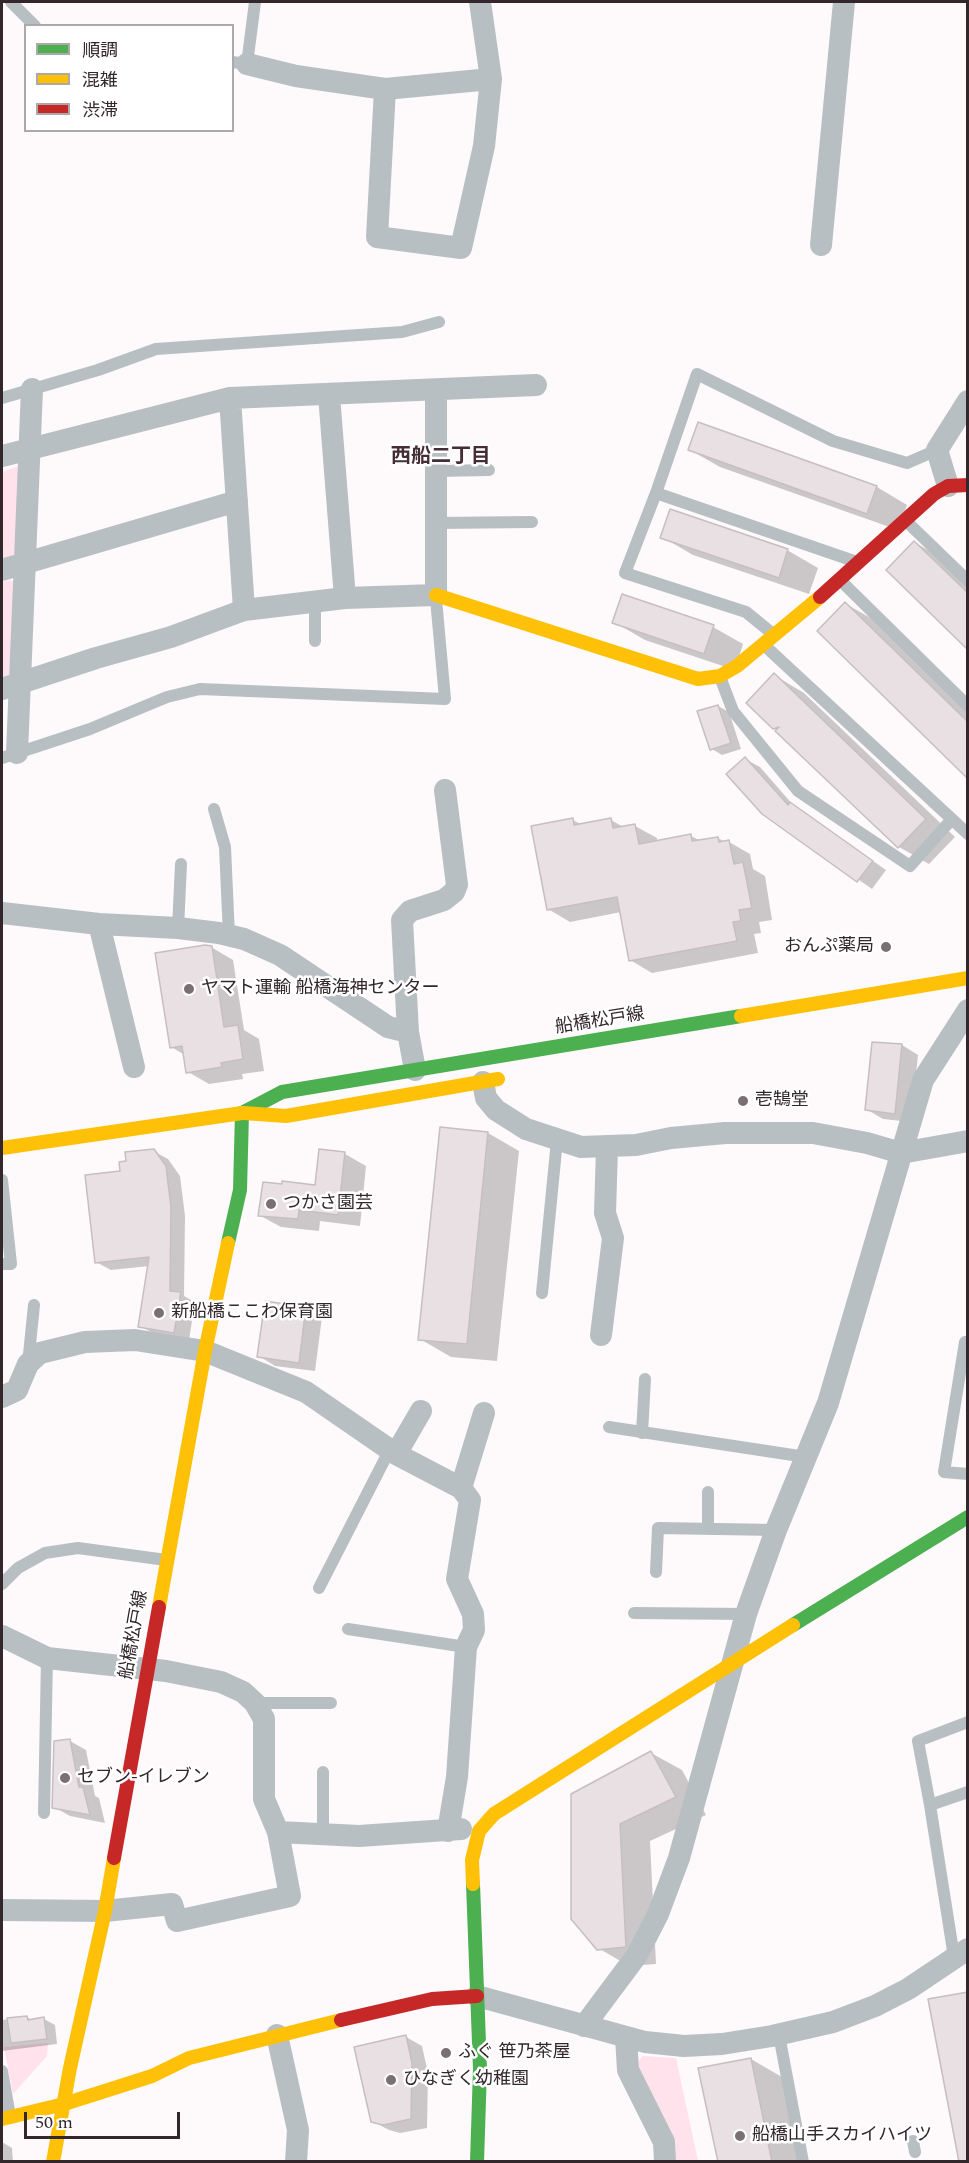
<!DOCTYPE html>
<html>
<head>
<meta charset="utf-8">
<style>
  body { margin:0 }
  #map { position:relative; width:969px; height:2163px; overflow:hidden; background:#fef9fb; font-family:Spectral,"Noto Sans JP",serif }
  canvas { display:block }
  .frame { position:absolute; inset:0; border:3px solid #33272c; pointer-events:none }
  .legend { position:absolute; left:24px; top:24px; width:210px; height:108px; box-sizing:border-box; background:#fff; border:2px solid #ada9ab; margin:0; padding:8px 10px; list-style:none; font-size:18px; color:#33272c }
  .legend li { display:flex; align-items:center; gap:12px; height:30px }
  .legend b { width:30px; border:2px solid #ada9ab }
  .scale { position:absolute; left:24px; top:2112px; width:156px; height:27px; box-sizing:border-box; border:3px solid #33272c; border-top:0; padding-left:8px; font-size:18px; line-height:21px; white-space:nowrap; color:#33272c; -webkit-text-stroke:4px #fff; paint-order:stroke }
</style>
</head>
<body>
<div id="map">
<canvas width="969" height="2163"></canvas>
<div class="frame"></div>
<ul class="legend">
<li><b style="height:8px;background:#4caf50"></b>順調</li>
<li><b style="height:8px;background:#ffc107"></b>混雑</li>
<li><b style="height:8px;background:#c62828"></b>渋滞</li>
</ul>
<div class="scale">50 m</div>
</div>
<script>
const ctx = document.querySelector('canvas').getContext('2d');
ctx.lineJoin = 'round';
function paint(path, color) {
  ctx.fillStyle = color;
  ctx.fill(path, 'evenodd');
}
function shape(rows) {
  const path = new Path2D();
  for (const r of rows) {
    path.moveTo(r[0], r[1]);
    for (let i = 2; i < r.length; i += 2) path.lineTo(r[i], r[i + 1]);
  }
  return path;
}
function stroke(path, color, width, dash) {
  ctx.strokeStyle = color;
  ctx.lineWidth = width;
  ctx.lineCap = dash ? 'butt' : 'round';
  ctx.setLineDash(dash || []);
  ctx.stroke(path);
}
function drawText(font, color, halo, rows, align = 'center') {
  ctx.font = font + ' Spectral,"Noto Sans JP",serif';
  ctx.lineWidth = 5;
  ctx.setLineDash([]);
  ctx.textBaseline = 'middle';
  ctx.strokeStyle = halo;
  ctx.fillStyle = color;
  for (const [text, x, y, turn = 0] of rows) {
    ctx.save();
    ctx.translate(x, y);
    ctx.rotate((+turn || 0) * Math.PI / 180);
    ctx.textAlign = isNaN(turn) ? turn : align;
    if (halo) ctx.strokeText(text, 0, 0);
    ctx.fillText(text, 0, 0);
    ctx.restore();
  }
}
const green = shape([
  [19,466,18,545,12,558,2,560,2,472],
  [11,580,16,584,9,679,2,681,2,582],
  [48,2043,47,2056,13,2094,4,2047],
  [642,2056,676,2058,698,2161,671,2161,636,2066]
]);
const shadow = shape([
  [690,450,877,487,907,505,898,530,720,467],
  [662,537,787,550,818,568,809,594,693,555],
  [914,542,945,560,968,583,968,648],
  [846,604,876,621,968,711,968,777],
  [614,622,713,627,743,644,735,670,645,640],
  [774,675,804,693,955,837,929,864,899,847,774,728],
  [718,706,729,712,741,749,722,755,712,749],
  [745,759,760,767,794,806,886,870,872,889,763,813],
  [573,820,582,825,611,820,625,828,635,826,657,838,657,842,691,836,701,841,718,838,725,842,729,842,750,854,753,869,765,876,772,920,759,922,761,933,754,934,758,953,652,973,630,960,621,912,570,922,548,909],
  [211,947,233,960,244,1030,259,1039,264,1071,242,1074,243,1079,209,1084,188,1072,185,1055,171,1047],
  [873,1043,902,1045,918,1055,911,1122,883,1119,866,1109],
  [441,1128,488,1133,519,1151,497,1361,451,1357,420,1339],
  [153,1151,168,1159,180,1176,185,1216,184,1296,195,1302,189,1340,155,1334,140,1326,149,1266,111,1270,96,1262,122,1172],
  [345,1154,366,1166,360,1226,320,1221,319,1231,281,1227,259,1215,317,1187],
  [306,1308,322,1317,315,1371,275,1366,259,1356],
  [70,1741,86,1750,95,1796,99,1798,105,1823,70,1816,54,1807],
  [651,1753,682,1770,706,1815,650,1841,656,1964,629,1966,598,1948,572,1919],
  [27,2017,32,2020,44,2019,55,2025,57,2044,2,2051,2,2020],
  [406,2037,422,2046,428,2073,427,2128,400,2133,389,2130,372,2121],
  [751,2059,787,2080,804,2162,719,2162],
  [2,2142,12,2148,13,2162,2,2162]
]);
const building = shape([
  [698,422,877,486,867,514,688,450,698,422],
  [670,509,788,549,779,578,660,538,670,509],
  [914,541,968,593,968,650,886,570,914,541],
  [622,594,714,625,704,654,612,623,622,594],
  [845,602,968,722,968,779,817,631,845,602],
  [774,673,926,819,898,848,775,731,779,727,773,729,746,703,774,673],
  [718,705,731,743,710,750,697,711,718,705],
  [745,757,788,805,790,802,873,861,857,882,762,814,726,774,745,757],
  [573,818,574,825,611,818,613,828,635,824,639,844,691,834,692,841,718,837,719,842,729,840,734,864,743,862,752,908,739,910,741,921,733,922,737,941,629,961,617,897,547,910,531,826,573,818],
  [205,945,212,946,224,1027,238,1025,243,1059,221,1063,222,1067,186,1073,182,1046,170,1048,155,953,205,945],
  [872,1042,902,1044,895,1114,865,1110,872,1042],
  [440,1127,488,1132,467,1344,418,1340,440,1127],
  [154,1149,166,1166,171,1207,170,1291,181,1292,174,1333,138,1327,149,1257,95,1263,85,1175,120,1171,119,1162,126,1161,125,1152,154,1149],
  [319,1149,345,1152,338,1215,299,1210,298,1219,258,1216,263,1182,282,1184,282,1181,315,1185,319,1149],
  [265,1301,306,1307,299,1363,257,1357,265,1301],
  [70,1739,79,1787,83,1787,90,1815,52,1808,54,1741,70,1739],
  [651,1751,676,1797,620,1824,626,1947,597,1950,571,1919,571,1794,651,1751],
  [968,1992,968,2162,959,2162,928,1999,968,1992],
  [27,2016,28,2020,44,2017,47,2039,11,2043,7,2018,27,2016],
  [406,2035,412,2063,411,2119,383,2125,371,2122,354,2047,406,2035],
  [751,2058,772,2162,718,2162,698,2068,751,2058]
]);
const lane = shape([
  [11,2,35,26],
  [232,62,247,64,255,2],
  [2,398,98,370,156,349,402,332,439,322],
  [436,471,489,470],
  [656,493,854,561],
  [906,521,968,581],
  [436,523,532,522],
  [840,580,968,706],
  [315,602,315,641],
  [773,634,746,612,625,573,656,493,697,374,833,441,907,463,937,450],
  [764,645,968,834],
  [720,677,733,711,798,791,910,866,952,819],
  [2,758,90,729,167,697,200,689,445,699,436,599],
  [214,809,225,847,229,936],
  [178,928,181,864],
  [2,1180,11,1264,2,1264],
  [542,1293,557,1140],
  [965,1342,944,1472,968,1474],
  [28,1364,34,1305],
  [609,1427,806,1457],
  [642,1433,645,1379],
  [708,1529,708,1492],
  [656,1572,658,1528,776,1530],
  [2,1584,18,1568,45,1553,78,1548,166,1560],
  [319,1588,390,1449],
  [634,1613,746,1614],
  [348,1629,466,1647],
  [255,1703,331,1703],
  [930,1805,968,1792],
  [44,1813,47,1658],
  [323,1834,323,1772],
  [954,1957,930,1805,918,1741,968,1722],
  [779,2035,803,2162],
  [2,2071,10,2116],
  [913,2141,915,2152]
]);
const street = shape([
  [247,64,296,76,385,89,491,79],
  [385,89,377,237,461,248,484,146,491,79,480,2],
  [821,245,844,2],
  [329,395,345,598],
  [230,398,244,610],
  [2,456,230,398,536,385],
  [948,486,937,450,968,401],
  [2,570,237,501],
  [2,689,96,658,171,637,244,610,345,598,436,595,436,390],
  [17,753,32,389],
  [2,913,99,924,178,928,219,933,244,939,280,955,388,1027,408,1032],
  [99,924,134,1067],
  [415,1070,408,1032,402,920,410,911,444,900,454,892,457,885,445,790],
  [483,1082,486,1098,496,1110,526,1129,581,1147,636,1145,671,1138,725,1133,813,1133,867,1143,901,1153,968,1141],
  [601,1335,613,1238,605,1213,607,1148],
  [2,1397,17,1390,28,1364,40,1353,85,1342,135,1340,205,1351,306,1392,396,1454,461,1488,470,1500,457,1579,473,1614,474,1630,466,1647,457,1777,448,1831],
  [396,1454,421,1411],
  [461,1488,484,1413],
  [2,1636,47,1658,166,1671,221,1682,243,1692,255,1703,264,1719,264,1799,278,1832,359,1836,461,1829],
  [2,1910,105,1911,172,1904,177,1921,290,1896,278,1832],
  [477,1996,645,2042,684,2046,722,2044,772,2036,833,2022,875,2006,908,1989,968,1949],
  [584,2026,637,1955,658,1914,679,1858,746,1614,776,1530,828,1403,923,1080,968,1010],
  [277,2035,298,2130,296,2162],
  [626,2037,628,2070,664,2142,665,2162]
]);
const fast = shape([
  [242,1113,282,1092,741,1016],
  [228,1243,240,1190,242,1113],
  [793,1625,968,1517],
  [473,1884,480,2069,477,2162]
]);
const slow = shape([
  [436,595,698,679,720,676,737,666,820,597],
  [741,1016,968,978],
  [244,1113,286,1116,498,1079],
  [2,1148,242,1113],
  [159,1607,205,1351,228,1243],
  [473,1884,472,1860,479,1831,494,1814,793,1625],
  [2,2119,64,2104,152,2076,189,2058,341,2020],
  [53,2162,70,2068,105,1911,114,1858]
]);
const jam = shape([
  [820,597,934,494,948,486,968,485],
  [114,1858,159,1607],
  [341,2020,432,1999,477,1996]
]);
const markers = [
  [886,947,6,"#7a7074"],
  [189,989,6,"#7a7074"],
  [743,1101,6,"#7a7074"],
  [271,1204,6,"#7a7074"],
  [159,1313,6,"#7a7074"],
  [65,1778,6,"#7a7074"],
  [446,2053,6,"#7a7074"],
  [391,2080,6,"#7a7074"],
  [740,2136,6,"#7a7074"]
];
const poiNames = [
  ["おんぷ薬局",874,947,"right"],
  ["ヤマト運輸 船橋海神センター",201,989],
  ["壱鵠堂",755,1101],
  ["つかさ園芸",283,1204],
  ["新船橋ここわ保育園",171,1313],
  ["セブン-イレブン",77,1778],
  ["ふぐ 笹乃茶屋",458,2053],
  ["ひなぎく幼稚園",403,2080],
  ["船橋山手スカイハイツ",752,2136]
];
const streetNames = [
  ["船橋松戸線",600,1022,-9],
  ["船橋松戸線",135,1635,-80]
];
const neighbourhoodNames = [
  ["西船二丁目",441,458]
];
paint(green, '#ffe2ec');
paint(shadow, '#0003');
paint(building, '#e9e0e3');
stroke(building, '#c6bec1', 1.5);
stroke(lane, '#b7bfc3', 12);
stroke(street, '#b7bfc3', 22);
stroke(fast, '#4caf50', 14);
stroke(slow, '#ffc107', 14);
stroke(jam, '#c62828', 14);
for (const [x, y, r, color] of markers) {
  const dot = new Path2D();
  dot.arc(x, y, r, 0, 2 * Math.PI);
  ctx.fillStyle = color;
  ctx.fill(dot);
  stroke(dot, '#fff', 2);
}
drawText('18px', '#33272c', '#fff', poiNames, 'left');
drawText('18px', '#33272c', '#fff', streetNames);
drawText('bold 20px', '#452d36', '#fff', neighbourhoodNames);
</script>
</body>
</html>
